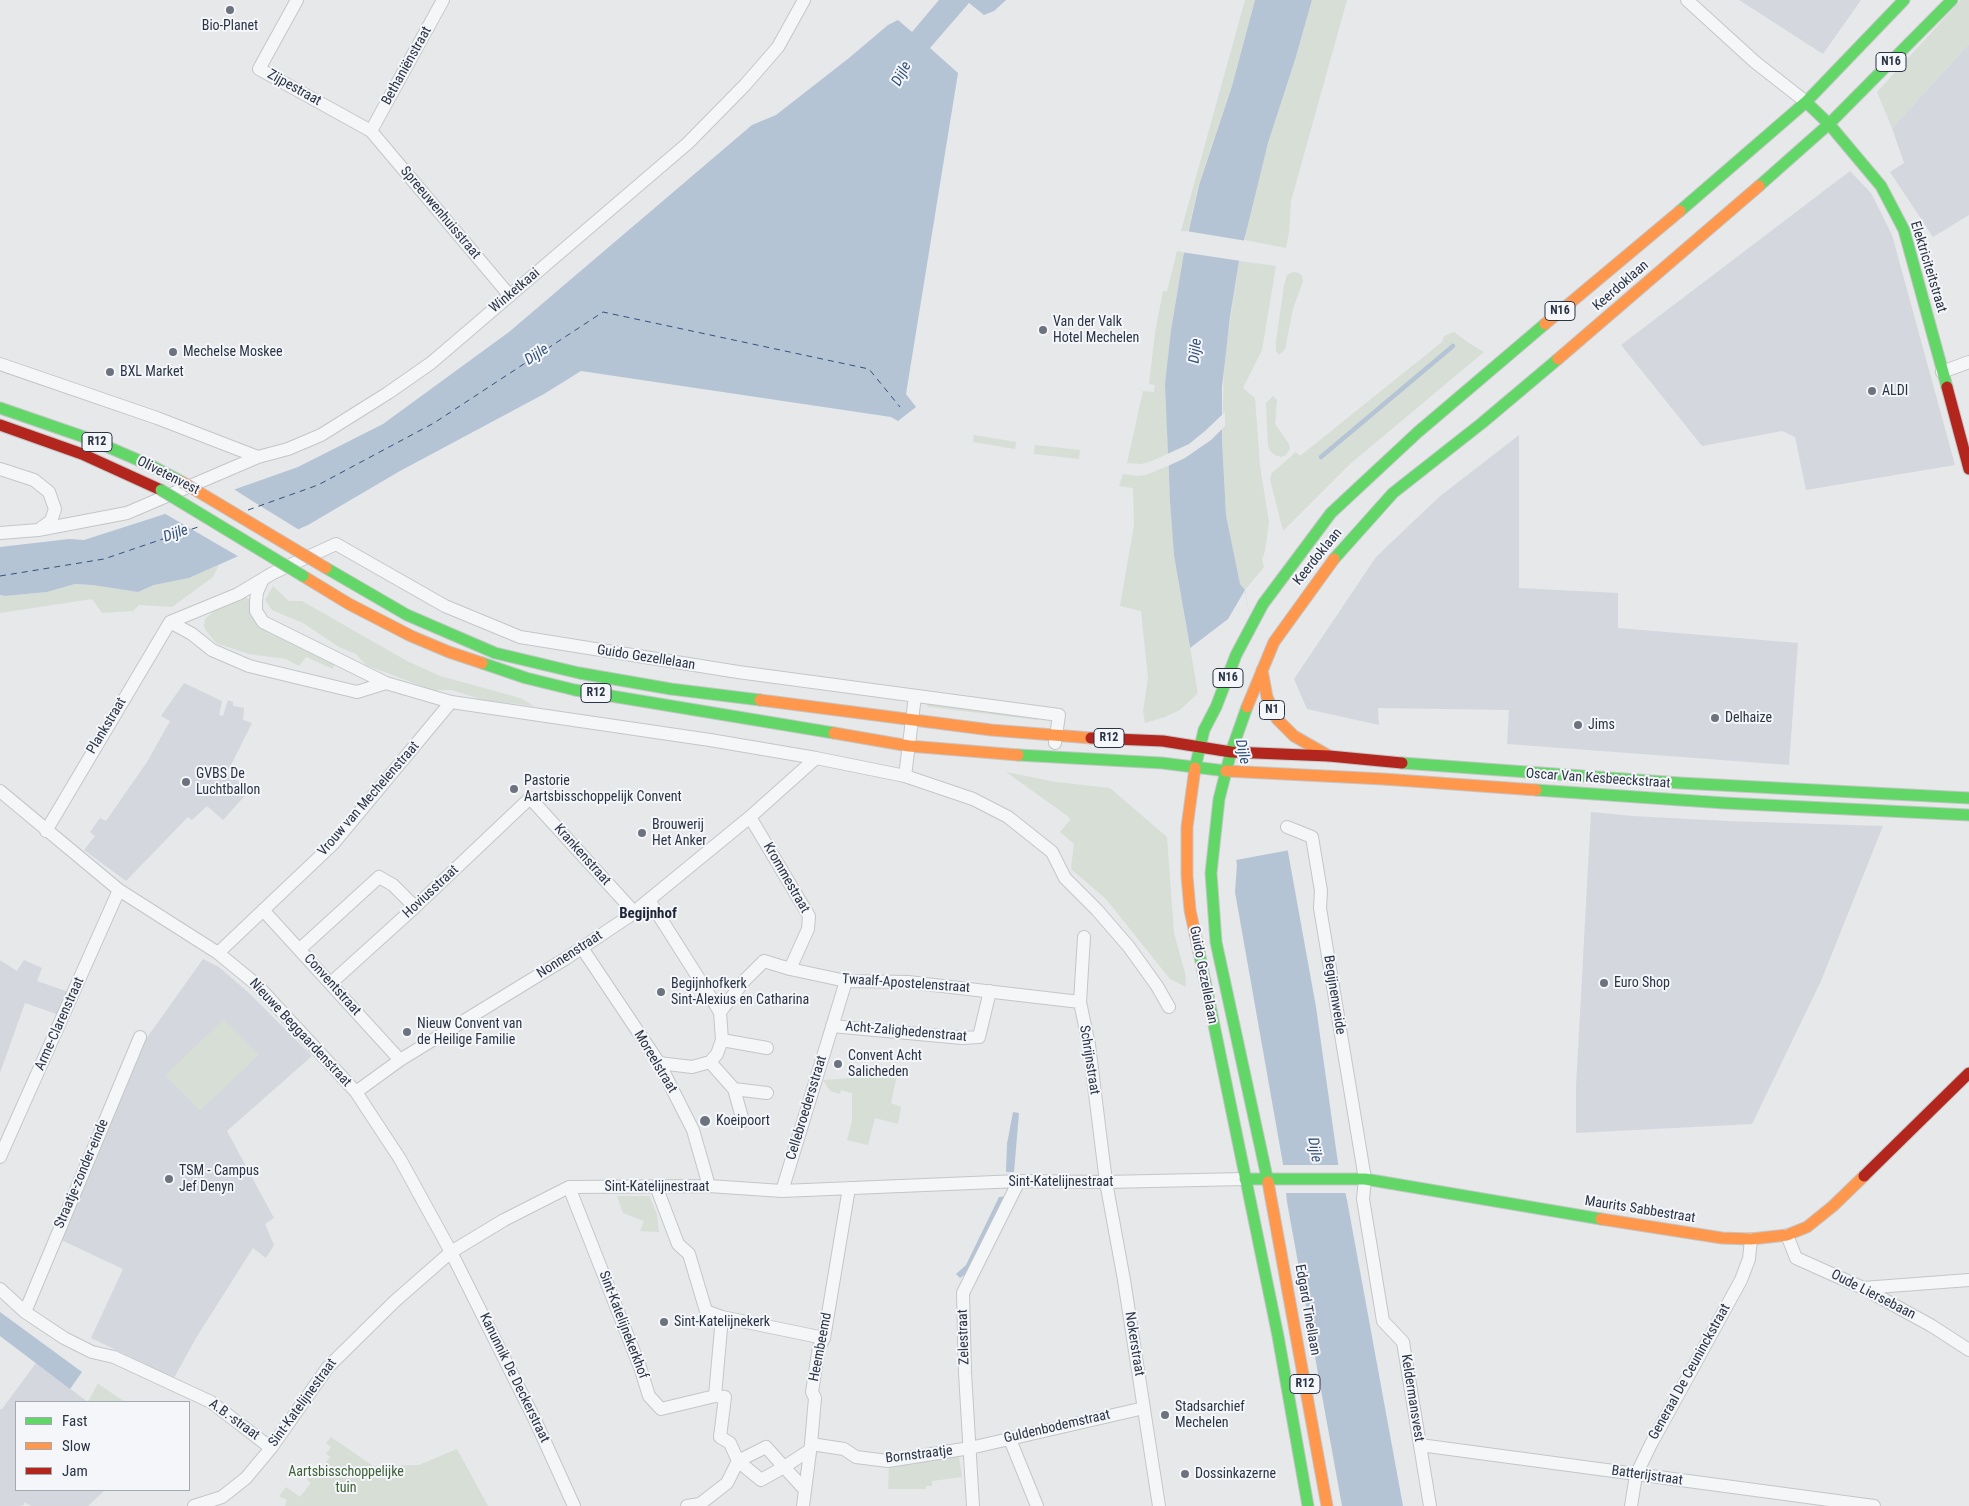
<!DOCTYPE html>
<html>
<head>
<meta charset="utf-8">
<style>
  body { margin:0 }
  #map { position:relative; width:1969px; height:1506px; overflow:hidden; background:#e6e8ea; font-family:"Roboto Condensed",sans-serif }
  canvas { display:block }
  .legend { position:absolute; left:15px; top:1401px; width:175px; height:90px; box-sizing:border-box; background:#f4f6f9; border:1px solid #a4a8b1; margin:0; padding:6px 9px; list-style:none; font-size:15px; color:#2b3445 }
  .legend li { display:flex; align-items:center; gap:10px; height:25px }
  .legend b { width:25px; border:1px solid #a4a8b1 }
</style>
</head>
<body>
<div id="map">
<canvas width="1969" height="1506"></canvas>
<ul class="legend">
<li><b style="height:6px;background:#63d668"></b>Fast</li>
<li><b style="height:6px;background:#ff974d"></b>Slow</li>
<li><b style="height:6px;background:#b3261e"></b>Jam</li>
</ul>
</div>
<script>
const ctx = document.querySelector('canvas').getContext('2d');
ctx.lineJoin = 'round';
function paint(path, color) {
  ctx.fillStyle = color;
  ctx.fill(path, 'evenodd');
}
function shape(rows) {
  const path = new Path2D();
  for (const r of rows) {
    path.moveTo(r[0], r[1]);
    for (let i = 2; i < r.length; i += 2) path.lineTo(r[i], r[i + 1]);
  }
  return path;
}
function stroke(path, color, width, dash) {
  ctx.strokeStyle = color;
  ctx.lineWidth = width;
  ctx.lineCap = dash ? 'butt' : 'round';
  ctx.setLineDash(dash || []);
  ctx.stroke(path);
}
function drawText(font, color, halo, rows, align = 'center') {
  ctx.font = font + ' "Roboto Condensed",sans-serif';
  ctx.lineWidth = 4;
  ctx.setLineDash([]);
  ctx.textBaseline = 'middle';
  ctx.strokeStyle = halo;
  ctx.fillStyle = color;
  for (const [text, x, y, turn = 0] of rows) {
    ctx.save();
    ctx.translate(x, y);
    ctx.rotate((+turn || 0) * Math.PI / 180);
    ctx.textAlign = isNaN(turn) ? turn : align;
    if (halo) ctx.strokeText(text, 0, 0);
    ctx.fillText(text, 0, 0);
    ctx.restore();
  }
}
const built = shape([
  [1739,0,1861,0,1823,54],
  [1969,44,1969,215,1933,237,1890,172,1904,163,1892,128],
  [1850,171,1871,193,1892,235,1955,465,1806,490,1795,437,1782,431,1702,446,1621,345],
  [1519,435,1519,588,1618,593,1618,628,1798,643,1789,765,1507,744,1509,710,1378,708,1379,725,1307,709,1294,679,1376,557,1439,497],
  [184,683,222,701,219,715,223,716,228,700,233,702,233,706,244,708,243,720,252,723,227,773,250,790,223,820,207,806,192,820,188,817,126,881,84,850,95,836,90,832,100,818,106,821,147,762,170,721,161,716],
  [1591,812,1633,816,1727,821,1883,826,1821,981,1752,1124,1576,1133,1576,1087],
  [203,959,219,967,248,992,312,1056,227,1131,274,1218,265,1224,274,1245,266,1258,253,1248,196,1338,174,1378,91,1338,123,1269,59,1239,146,1039],
  [0,960,17,971,24,960,42,968,37,981,69,992,59,1015,25,1003,0,1073],
  [36,1363,88,1402,16,1402,16,1490,105,1490,88,1506,31,1506,24,1502,24,1505,19,1506,0,1506,0,1409,2,1409]
]);
const green = shape([
  [1245,0,1255,0,1232,86,1198,187,1188,232,1181,231],
  [1312,0,1347,0,1291,201,1289,232,1286,248,1245,240,1250,210,1268,143,1295,60],
  [1961,0,1969,0,1969,44,1892,128,1877,92],
  [1177,251,1184,252,1171,330,1166,383,1168,454,1149,462,1141,464,1127,463,1143,391,1154,392,1155,385,1149,384,1155,333,1163,291,1167,291],
  [1239,261,1276,266,1262,350,1243,388,1255,398,1260,466,1269,522,1265,551,1262,560,1264,567,1245,590,1240,585,1226,515,1222,440,1224,362],
  [1293,272,1299,273,1302,276,1303,281,1293,309,1285,349,1279,355,1276,351,1276,341,1284,286,1287,275],
  [1454,332,1469,343,1484,352,1350,464,1283,531,1270,479,1272,473,1296,452,1300,456,1442,342,1444,336],
  [1273,396,1277,400,1275,424,1289,444,1290,449,1286,455,1281,457,1275,455,1270,451,1268,445,1266,403],
  [974,435,1016,442,1015,449,973,442],
  [1035,445,1080,450,1079,459,1034,454],
  [1168,466,1174,557,1198,693,1180,710,1165,717,1145,723,1143,711,1148,678,1141,611,1120,606,1134,525,1133,488,1119,486,1123,474,1139,476,1146,475],
  [219,565,213,577,172,607,139,605,133,611,102,613,92,599,0,613,0,595,5,596,47,592,75,584,92,585,138,592,154,585,189,578],
  [273,586,289,601,302,601,407,661,440,676,520,698,534,706,483,700,452,690,432,690,366,665,356,654,339,647,303,623,272,610,265,600],
  [245,597,249,599,249,611,257,623,269,633,334,664,333,669,306,657,299,666,286,659,249,654,216,643,207,632,204,626,205,619,217,609],
  [928,701,1038,717,1038,720,929,707,925,704],
  [1006,772,1056,782,1110,788,1167,837,1174,933,1185,973,1186,987,1170,979,1106,899,1071,869,1074,844,1060,832,1070,820,1069,817],
  [224,1019,259,1055,200,1111,165,1075],
  [897,1075,891,1103,901,1107,898,1124,875,1118,868,1145,847,1140,852,1121,852,1093,841,1090,840,1094,830,1091,823,1080],
  [617,1196,649,1196,657,1214,659,1232,640,1231,644,1221,623,1213],
  [98,1383,100,1385,125,1402,88,1402],
  [331,1437,373,1466,419,1465,457,1449,488,1506,285,1506,287,1500,279,1496,286,1487,300,1497,311,1483,307,1480,314,1470,319,1472,330,1457,326,1454,331,1447,326,1443],
  [959,1456,962,1477,932,1481,932,1486,926,1486,926,1489,888,1489,889,1467]
]);
const water = shape([
  [939,0,1006,0,994,11,984,15,969,3,930,48,958,73,906,394,916,407,898,421,891,417,581,371,544,394,400,471,308,525,189,578,154,585,138,592,92,585,75,584,47,592,5,596,0,595,0,547,69,539,84,540,165,514,298,467,383,424,509,332,752,125,776,115,849,58,888,25,898,20,912,32],
  [1255,0,1312,0,1295,60,1268,143,1239,261,1230,317,1222,387,1222,440,1226,515,1240,584,1245,590,1288,852,1316,1007,1338,1163,1347,1200,1403,1506,1342,1506,1287,1202,1283,1164,1235,892,1237,864,1199,698,1174,556,1170,501,1165,384,1171,330,1184,252,1199,185,1232,86],
  [1013,1112,1019,1113,1014,1172,1006,1172,1007,1144],
  [1008,1196,970,1271,960,1278,956,1274,966,1265,999,1197],
  [0,1312,82,1372,70,1389,0,1336]
]);
const pier = shape([
  [1186,231,1247,241,1241,261,1181,252],
  [1225,412,1225,426,1211,440,1185,458,1166,467,1165,455,1189,444,1205,431],
  [232,488,254,502,301,531,241,558,162,512],
  [1245,590,1290,850,1236,860,1233,892,1235,864,1206,741,1190,648,1228,619],
  [1281,1165,1341,1165,1348,1193,1285,1193]
]);
const stream = shape([
  [1321,457,1453,346]
]);
const ferry = shape([
  [248,510,318,485,434,423,603,312,869,369,900,407],
  [0,576,104,559,201,526]
]);
const street = shape([
  [297,0,259,69,371,131,510,296],
  [1687,0,1755,62,1806,102],
  [371,131,443,0],
  [0,364,157,418,258,457],
  [1942,372,1969,362],
  [0,469,34,480,49,492,55,509,51,521,41,528],
  [0,533,38,530,127,513,258,457,288,449,321,435,388,393,431,363,688,143,745,85,778,47,804,0],
  [262,581,257,592,256,602,256,611,263,622,386,683,451,702,710,740,816,758,905,776,973,799,1008,817,1052,852,1065,878,1097,910,1129,947,1157,986,1169,1007],
  [170,622,238,594,273,573,336,544,445,606,520,637,738,672,1059,715,1055,743],
  [170,622,192,634,212,650,249,666,357,692,386,683],
  [905,776,915,696],
  [0,791,119,890,218,953,257,985,356,1092,400,1159,451,1252,535,1420,574,1506],
  [750,817,809,916,808,929,790,969],
  [1287,827,1312,837,1321,891,1320,908,1365,1179,1363,1199,1383,1321,1403,1342,1430,1506],
  [46,831,170,622],
  [649,900,720,1012,722,1040,717,1054,710,1062,692,1067,659,1063],
  [263,910,400,1060],
  [1084,937,1080,1002,1089,1045,1106,1182,1124,1280,1159,1506],
  [582,948,659,1063,693,1130,709,1186],
  [300,949,379,877,393,885,415,907],
  [218,953,333,844,451,702],
  [331,983,415,907,530,798,634,912],
  [720,1012,745,980,764,961,790,969,846,981,908,982,1080,1002],
  [832,1026,962,1038,979,1037,990,991],
  [722,1040,767,1048],
  [710,1062,734,1089,767,1093],
  [734,1089,743,1121],
  [356,1092,400,1060,565,959,628,917,750,817,816,758],
  [0,1157,119,890],
  [656,1186,678,1244,689,1254,706,1311,722,1317,824,1338],
  [569,1187,640,1367,649,1396,661,1409,715,1396],
  [782,1191,846,981],
  [1787,1235,1796,1258,1863,1288,1932,1326,1969,1350],
  [1863,1288,1969,1280],
  [0,1289,25,1312,64,1338,92,1352,114,1357,211,1402,271,1448],
  [25,1312,140,1037],
  [1009,1437,1037,1506],
  [811,1444,844,1449,856,1457,888,1461,970,1448,1144,1408],
  [1420,1445,1874,1506],
  [805,1490,784,1467,766,1447,738,1461,761,1480,784,1467,810,1450],
  [194,1506,222,1497,246,1478,271,1448,328,1367,395,1301,451,1252,504,1220,569,1187,709,1186,782,1191,1019,1181,1106,1182,1245,1179],
  [687,1506,700,1504,727,1483,738,1461,730,1443,720,1437,725,1397,715,1396,722,1317],
  [803,1506,811,1444,815,1398,812,1392,819,1347,824,1338,849,1188],
  [973,1506,965,1373,963,1293,1019,1181],
  [1631,1506,1636,1475,1651,1444,1741,1280,1749,1259,1751,1239]
]);
const fast = shape([
  [1806,102,1829,124,1881,186,1904,230,1947,387],
  [1759,186,1829,124,1952,0],
  [1680,211,1806,102,1904,0],
  [0,408,87,438,152,466,182,482],
  [1334,559,1393,493,1482,423,1558,359],
  [326,568,407,615,495,653,579,673,671,689,760,700],
  [482,663,526,678,575,690,834,733],
  [1247,707,1231,752,1219,799,1211,873,1216,942,1268,1182],
  [1018,755,1162,763,1226,771],
  [1402,763,1680,783,1969,798],
  [1195,768,1204,730,1216,707,1236,655,1263,604,1331,513,1418,432,1545,324],
  [1536,790,1724,803,1969,815],
  [1199,952,1278,1336,1308,1506],
  [1245,1179,1365,1179,1601,1219]
]);
const slow = shape([
  [1545,324,1680,211],
  [1558,359,1759,186],
  [303,576,349,604,411,636,449,652,482,663],
  [1262,670,1267,697,1277,719,1294,736,1329,756],
  [760,700,991,730,1091,738],
  [1247,707,1274,642,1334,559],
  [834,733,909,746,1018,755],
  [1195,768,1187,827,1187,876,1190,910,1199,952],
  [1226,771,1383,779,1536,790],
  [1268,1182,1327,1506],
  [1601,1219,1722,1238,1751,1239,1787,1235,1807,1227,1833,1206,1864,1176]
]);
const jam = shape([
  [1947,387,1969,469],
  [0,425,82,454,161,490],
  [1091,738,1163,741,1231,752],
  [1231,752,1329,756,1402,763],
  [1864,1176,1969,1073]
]);
const fastBridge = shape([
  [161,490,303,576]
]);
const slowBridge = shape([
  [182,482,326,568]
]);
const markers = [
  [230,10,5,"#6c737f"],
  [1043,330,5,"#6c737f"],
  [173,352,5,"#6c737f"],
  [110,372,5,"#6c737f"],
  [1872,391,5,"#6c737f"],
  [1715,718,5,"#6c737f"],
  [1578,725,5,"#6c737f"],
  [186,782,5,"#6c737f"],
  [514,789,5,"#6c737f"],
  [642,833,5,"#6c737f"],
  [1604,983,5,"#6c737f"],
  [661,992,5,"#6c737f"],
  [407,1032,5,"#6c737f"],
  [838,1064,5,"#6c737f"],
  [705,1121,6,"#6c737f"],
  [169,1179,5,"#6c737f"],
  [664,1322,5,"#6c737f"],
  [1165,1415,5,"#6c737f"],
  [1185,1474,5,"#6c737f"]
];
const shields = [
  [1891,62,30],
  [1560,311,30],
  [97,442,30],
  [1228,678,30],
  [596,693,30],
  [1272,710,25],
  [1109,738,30],
  [1305,1384,30]
];
const shieldNames = [
  ["N16",1891,62],
  ["N16",1560,311],
  ["R12",97,442],
  ["N16",1228,678],
  ["R12",596,693],
  ["N1",1272,710],
  ["R12",1109,738],
  ["R12",1305,1384]
];
const poiNames = [
  ["Bio-Planet",230,26,"center"],
  ["Van der Valk",1053,322],
  ["Hotel Mechelen",1053,338],
  ["Mechelse Moskee",183,352],
  ["BXL Market",120,372],
  ["ALDI",1882,391],
  ["Delhaize",1725,718],
  ["Jims",1588,725],
  ["GVBS De",196,774],
  ["Luchtballon",196,790],
  ["Pastorie",524,781],
  ["Aartsbisschoppelijk Convent",524,797],
  ["Brouwerij",652,825],
  ["Het Anker",652,841],
  ["Euro Shop",1614,983],
  ["Begijnhofkerk",671,984],
  ["Sint-Alexius en Catharina",671,1000],
  ["Nieuw Convent van",417,1024],
  ["de Heilige Familie",417,1040],
  ["Convent Acht",848,1056],
  ["Salicheden",848,1072],
  ["Koeipoort",716,1121],
  ["TSM - Campus",179,1171],
  ["Jef Denyn",179,1187],
  ["Sint-Katelijnekerk",674,1322],
  ["Stadsarchief",1175,1407],
  ["Mechelen",1175,1423],
  ["Dossinkazerne",1195,1474]
];
const streetNames = [
  ["Bethaniënstraat",407,66,-61],
  ["Zijpestraat",294,88,29],
  ["Spreeuwenhuisstraat",440,213,50],
  ["Elektriciteitstraat",1928,267,73],
  ["Keerdoklaan",1621,286,-41],
  ["Winketkaai",515,291,-40],
  ["Olivetenvest",168,476,27],
  ["Keerdoklaan",1318,557,-51],
  ["Guido Gezellelaan",646,658,9],
  ["Plankstraat",107,726,-59],
  ["Oscar Van Kesbeeckstraat",1598,779,4],
  ["Vrouw van Mechelenstraat",369,799,-49],
  ["Krankenstraat",582,855,48],
  ["Krommestraat",786,878,60],
  ["Hoviusstraat",431,892,-43],
  ["Nonnenstraat",570,955,-33],
  ["Guido Gezellelaan",1203,975,79],
  ["Twaalf-Apostelenstraat",906,984,4],
  ["Conventstraat",332,985,48],
  ["Begijnenweide",1334,995,81],
  ["Arme-Clarenstraat",60,1024,-66],
  ["Acht-Zalighedenstraat",906,1032,5],
  ["Nieuwe Beggaardenstraat",300,1033,47],
  ["Schrijnstraat",1089,1060,81],
  ["Moreelstraat",655,1062,59],
  ["Cellebroedersstraat",807,1108,-73],
  ["Straatje-zonder-einde",82,1174,-67],
  ["Sint-Katelijnestraat",1061,1182],
  ["Sint-Katelijnestraat",657,1187],
  ["Maurits Sabbestraat",1640,1210,9],
  ["Oude Liersebaan",1873,1295,27],
  ["Edgard Tinellaan",1307,1310,80],
  ["Sint-Katelijnekerkhof",623,1325,69],
  ["Zelestraat",964,1337,-92],
  ["Nokerstraat",1134,1344,81],
  ["Heembeemd",821,1347,-79],
  ["Generaal De Ceuninckstraat",1690,1372,-61],
  ["Kanunnik De Deckerstraat",514,1378,64],
  ["Keldermansvest",1412,1398,81],
  ["Sint-Katelijnestraat",303,1403,-54],
  ["A.B.-straat",234,1420,36],
  ["Guldenbodemstraat",1057,1427,-13],
  ["Bornstraatje",919,1455,-7],
  ["Batterijstraat",1647,1476,8]
];
const parkNames = [
  ["Aartsbisschoppelijke",346,1472],
  ["tuin",346,1488]
];
const waterNames = [
  ["Dijle",902,74,-62],
  ["Dijle",1196,351,-84],
  ["Dijle",537,355,-33],
  ["Dijle",176,534,-19],
  ["Dijle",1242,752,78],
  ["Dijle",1314,1150,80]
];
const neighbourhoodNames = [
  ["Begijnhof",648,914]
];
paint(built, '#d4d7dd');
paint(green, '#d6ded6');
paint(water, '#b4c4d5');
paint(pier, '#e6e8ea');
stroke(stream, '#b4c4d5', 4.5);
stroke(ferry, '#34527a', 1, [6, 5]);
stroke(street, '#c4c6c8', 14);
stroke(fast, '#c4c6c8', 13);
stroke(slow, '#c4c6c8', 13);
stroke(jam, '#c4c6c8', 13);
stroke(street, '#f5f6f7', 12);
stroke(fast, '#63d668', 11);
stroke(slow, '#ff974d', 11);
stroke(jam, '#b3261e', 11);
stroke(fastBridge, '#c2c5c8', 13, []);
stroke(slowBridge, '#c2c5c8', 13, []);
stroke(fastBridge, '#63d668', 11);
stroke(slowBridge, '#ff974d', 11);
for (const [x, y, r, color] of markers) {
  const dot = new Path2D();
  dot.arc(x, y, r, 0, 2 * Math.PI);
  ctx.fillStyle = color;
  ctx.fill(dot);
  stroke(dot, '#f4f6f9', 2);
}
for (const [x, y, w] of shields) {
  const box = new Path2D();
  box.roundRect(x - w / 2, y - 9.5, w, 19, 4);
  ctx.fillStyle = '#f4f6f9';
  ctx.fill(box);
  stroke(box, '#2b3445', 1);
}
drawText('bold 12px', '#2b3445', null, shieldNames);
drawText('14px', '#2b3445', '#f4f6f9', poiNames, 'left');
drawText('14px', '#2b3445', '#f4f6f9', streetNames);
drawText('14px', '#3f6138', '#f4f6f9', parkNames);
drawText('italic 15px', '#34527a', '#f4f6f9', waterNames);
drawText('bold 15px', '#1d2536', '#f4f6f9', neighbourhoodNames);
</script>
</body>
</html>
